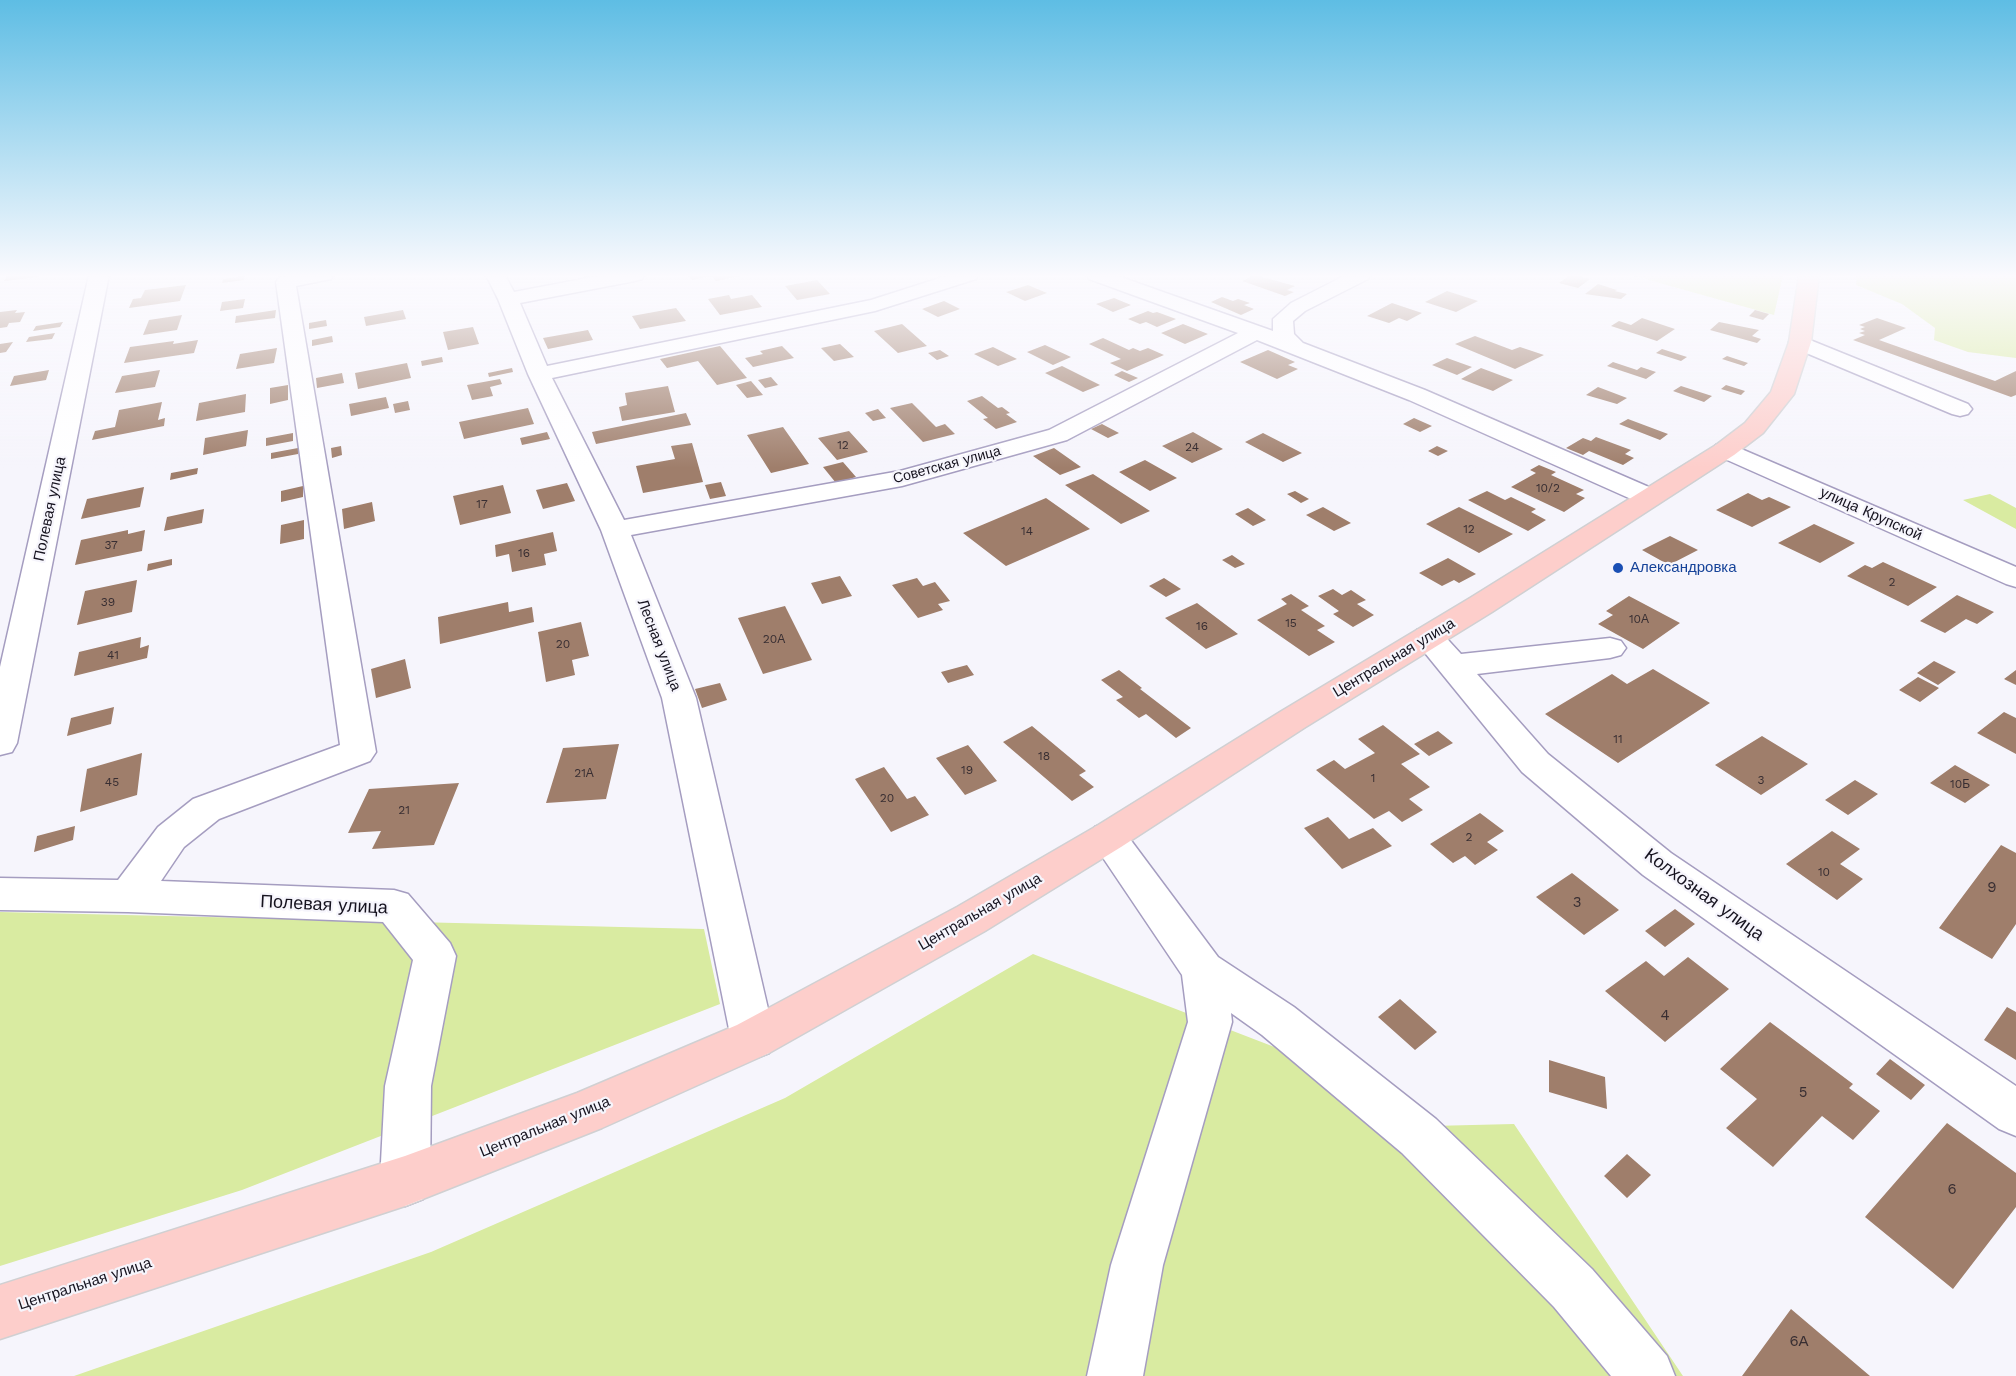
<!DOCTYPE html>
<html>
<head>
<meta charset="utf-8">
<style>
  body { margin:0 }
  canvas { display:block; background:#f6f5fc }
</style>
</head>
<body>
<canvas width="2016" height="1376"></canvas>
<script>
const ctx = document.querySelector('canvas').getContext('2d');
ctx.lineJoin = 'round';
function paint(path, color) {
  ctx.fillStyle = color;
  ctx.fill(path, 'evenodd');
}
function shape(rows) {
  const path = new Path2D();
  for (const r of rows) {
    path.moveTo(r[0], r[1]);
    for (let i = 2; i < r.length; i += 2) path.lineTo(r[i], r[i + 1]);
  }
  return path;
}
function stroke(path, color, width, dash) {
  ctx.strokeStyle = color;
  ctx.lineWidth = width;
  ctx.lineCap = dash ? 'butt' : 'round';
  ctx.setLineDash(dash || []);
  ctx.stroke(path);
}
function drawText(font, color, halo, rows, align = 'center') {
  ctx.font = font + ' "Work Sans",sans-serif';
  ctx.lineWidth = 4.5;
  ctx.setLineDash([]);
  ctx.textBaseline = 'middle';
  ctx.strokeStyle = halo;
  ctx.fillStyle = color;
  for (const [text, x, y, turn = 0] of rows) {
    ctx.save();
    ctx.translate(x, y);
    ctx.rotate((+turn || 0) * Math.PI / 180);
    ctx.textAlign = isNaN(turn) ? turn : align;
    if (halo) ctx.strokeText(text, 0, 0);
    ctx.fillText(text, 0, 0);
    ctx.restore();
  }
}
const green = shape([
  [1631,275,1783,275,1774,315],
  [1857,275,2016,275,2016,358,1968,352,1934,340,1935,328,1902,304,1856,285],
  [1990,494,2016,508,2016,529,1963,500],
  [0,912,704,929,720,1004,242,1190,0,1266],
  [1033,954,1303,1058,1431,1126,1514,1124,1683,1376,74,1376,431,1252,785,1098]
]);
const building = shape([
  [39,275,39,277,4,281,7,276],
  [688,275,740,275,740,276,716,281,712,276,692,280],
  [1255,275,1295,286,1287,290,1294,292,1285,296,1242,281],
  [1570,275,1574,275,1590,279,1578,288,1559,283],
  [245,276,244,280,222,283,223,279],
  [817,280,830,294,797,300,785,286],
  [1598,284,1617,290,1615,291,1627,294,1621,299,1585,294],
  [186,285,180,301,129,308,133,299,141,298,145,290],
  [1028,285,1047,293,1025,301,1006,292],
  [1447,291,1478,301,1456,312,1425,302],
  [729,295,731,299,752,295,762,307,720,315,708,299],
  [1222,297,1233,301,1238,299,1250,303,1244,305,1254,309,1241,315,1211,302],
  [1114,298,1131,305,1113,312,1096,304],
  [245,299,243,308,220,311,222,302],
  [944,301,960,309,938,317,922,309],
  [1392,303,1422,313,1407,321,1399,318,1389,323,1367,316],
  [676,308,686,321,640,329,632,316],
  [17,310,15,313,25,312,20,322,9,323,7,327,0,328,0,312],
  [276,310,275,318,235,323,236,316],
  [403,310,406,319,366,326,364,317],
  [1755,310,1769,314,1763,320,1749,316],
  [1148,311,1153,313,1157,312,1176,319,1157,327,1146,322,1140,324,1128,319],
  [182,315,177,330,143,335,149,320],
  [1642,318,1675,329,1657,341,1611,326,1619,321,1631,325],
  [1877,318,1906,328,1879,340,1995,381,2016,371,2016,395,2011,397,1853,340,1865,335,1859,333,1865,331,1860,329,1865,327,1859,325],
  [326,320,327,326,309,329,309,323],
  [63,322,60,327,33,331,36,326],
  [1719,322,1759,330,1752,336,1761,339,1757,343,1710,330],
  [902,324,927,346,898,353,874,331],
  [1183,324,1208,334,1185,344,1161,333],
  [473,327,479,344,448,350,443,332],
  [588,330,593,340,548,349,543,338],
  [55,333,52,339,26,342,29,337],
  [332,336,333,342,312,346,312,340],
  [1475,336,1512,350,1520,347,1544,355,1515,369,1455,344],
  [1103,338,1129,350,1133,348,1140,351,1148,348,1164,355,1127,371,1110,363,1121,359,1089,344],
  [198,340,194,353,124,363,130,347,174,341,173,344],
  [13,342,6,352,0,353,0,344],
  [840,344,854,357,834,361,821,348],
  [1045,345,1071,357,1053,365,1027,352],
  [720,346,747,378,717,385,698,361,667,368,660,359],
  [782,346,794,358,753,367,745,358,763,354,760,351],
  [993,347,1017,359,998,366,974,354],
  [277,348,274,363,236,369,240,354],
  [1662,349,1687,357,1681,361,1656,353],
  [940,350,949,356,937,360,928,353],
  [1268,350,1295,362,1288,365,1298,369,1277,379,1240,362],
  [1727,356,1748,363,1744,366,1722,359],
  [442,357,443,362,422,366,421,361],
  [1447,358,1472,367,1457,375,1432,365],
  [1613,362,1637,370,1641,367,1656,372,1646,379,1607,366],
  [407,363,411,378,358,389,355,373],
  [1062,366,1100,385,1083,392,1045,373],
  [512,368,513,372,489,377,488,373],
  [1481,368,1513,380,1493,391,1461,379],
  [49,370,46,380,10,386,14,376],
  [160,370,155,387,115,393,122,376],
  [1122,371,1138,378,1129,382,1114,375],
  [342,373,344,383,317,388,316,378],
  [771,377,778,385,765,388,758,380],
  [500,379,502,384,490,387,493,396,472,400,467,385],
  [751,381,763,395,747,398,736,385],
  [288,385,288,400,270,404,270,388],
  [1726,385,1745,391,1741,395,1721,389],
  [668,386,675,412,622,421,619,407,627,405,625,393],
  [1681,386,1712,396,1704,402,1673,391],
  [1598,387,1627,398,1617,404,1586,395],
  [246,394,245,412,196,421,199,403],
  [982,396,998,408,1002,407,1010,413,1006,414,1017,422,996,429,983,419,988,418,967,401],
  [386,397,389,408,351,416,349,404],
  [408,401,410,410,395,413,393,404],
  [162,402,158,420,165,418,164,426,92,440,95,431,115,427,119,410],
  [912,403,936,427,945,424,955,434,923,442,890,408],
  [528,408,534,424,464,439,459,422],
  [878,409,886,418,873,421,865,413],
  [686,413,691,425,596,444,592,432],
  [1414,418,1432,426,1420,432,1403,424],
  [1628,419,1668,434,1660,440,1619,424],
  [1102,424,1119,433,1108,438,1091,429],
  [783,427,809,464,771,473,747,435],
  [248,430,246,446,203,455,205,438],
  [849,431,868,452,837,460,818,438],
  [547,432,550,439,522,445,520,438],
  [1193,432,1223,449,1192,463,1162,446],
  [293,433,293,441,266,446,266,438],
  [1263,433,1302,453,1283,462,1245,442],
  [1596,437,1631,450,1625,454,1634,458,1623,465,1589,451,1583,455,1566,448,1583,438,1591,441],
  [692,443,703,482,643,493,636,466,675,459,671,446],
  [341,446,342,455,332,458,331,448],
  [1437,446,1448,451,1438,456,1428,451],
  [298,448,298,454,271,459,271,453],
  [1054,448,1081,467,1060,475,1033,456],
  [1145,460,1177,478,1150,491,1119,472],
  [843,462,856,477,836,483,823,467],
  [1539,465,1556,472,1551,475,1584,490,1576,494,1585,498,1564,512,1511,487,1536,473,1530,470],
  [198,468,197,474,170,480,171,473],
  [1093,474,1150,511,1121,524,1065,485],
  [721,482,726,496,710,499,705,485],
  [567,483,575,501,543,509,536,490],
  [503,485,511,513,460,525,453,496],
  [303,486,303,497,281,502,281,491],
  [144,487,140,507,81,519,87,499],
  [1295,491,1309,499,1301,503,1287,494],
  [1487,491,1505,500,1511,497,1536,509,1531,512,1546,520,1528,531,1468,500],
  [1748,493,1762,500,1769,497,1791,507,1752,527,1716,510],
  [1046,498,1090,529,1006,566,963,533],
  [372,502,375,521,344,529,342,509],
  [1323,507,1351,523,1334,531,1306,515],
  [1459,507,1513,534,1479,553,1426,524],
  [1248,508,1266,520,1253,526,1235,514],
  [204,509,202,523,164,531,167,517],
  [304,520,304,539,280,544,281,525],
  [1814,524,1855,543,1820,563,1778,543],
  [128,530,128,534,145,530,142,551,75,565,81,540],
  [553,532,557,551,544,554,546,565,512,572,509,554,496,557,495,545],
  [1670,536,1698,550,1669,565,1642,550],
  [1232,555,1245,564,1235,568,1222,560],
  [1448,558,1476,574,1459,583,1454,580,1442,586,1419,573],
  [172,559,172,565,147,571,148,564],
  [1883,562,1937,587,1908,606,1847,576,1865,565,1872,568],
  [840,576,852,596,822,604,811,583],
  [917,578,923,586,935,582,950,601,938,604,943,610,918,618,892,585],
  [1164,578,1181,589,1166,597,1149,586],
  [137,580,132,612,77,625,85,591],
  [1333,589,1342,595,1351,590,1366,600,1357,604,1374,615,1353,627,1333,614,1339,611,1318,596],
  [1291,594,1309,606,1301,610,1325,626,1317,630,1335,642,1309,656,1257,620,1287,604,1281,599],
  [1957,595,1994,612,1977,624,1966,619,1945,633,1920,621],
  [1629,596,1680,623,1643,649,1598,624,1613,615,1606,611],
  [508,602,509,612,532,607,534,622,440,644,438,617],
  [1197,603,1238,634,1206,649,1165,618],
  [785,606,812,660,763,674,738,618],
  [581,622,589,656,572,660,575,675,546,682,538,632],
  [141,637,140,648,149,645,147,658,74,676,79,652],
  [405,659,411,688,376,698,371,669],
  [1934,661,1956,672,1938,685,1917,673],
  [967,665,974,675,948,683,941,672],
  [1653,669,1710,703,1618,763,1545,714,1612,674,1627,684],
  [1119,670,1142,688,1140,689,1191,728,1176,738,1146,714,1139,718,1116,700,1123,697,1101,680],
  [2016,670,2016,685,2004,679],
  [1918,677,1939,688,1920,702,1899,690],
  [720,683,727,700,702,708,695,689],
  [114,707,111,724,67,736,71,718],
  [2004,712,2016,718,2016,754,1977,733],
  [1383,725,1420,754,1401,764,1430,787,1409,799,1423,810,1402,822,1389,811,1374,819,1316,770,1334,760,1345,769,1375,753,1358,739],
  [1032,726,1086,771,1079,775,1094,787,1072,801,1003,742],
  [1438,731,1453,743,1429,756,1414,744],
  [1762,736,1808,764,1761,795,1715,765],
  [619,744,606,799,546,803,563,748],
  [968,745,997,781,965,795,936,758],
  [142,753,137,795,80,812,87,769],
  [1955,765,1990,785,1965,803,1930,783],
  [884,767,907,799,915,796,929,815,891,832,855,779],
  [1855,780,1878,794,1848,815,1825,800],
  [459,783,434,845,372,849,381,831,348,833,369,789],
  [1480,813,1504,831,1487,842,1498,850,1475,865,1465,856,1453,863,1430,844],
  [1328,817,1349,839,1373,828,1392,846,1342,869,1304,828],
  [75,826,73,840,34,852,37,836],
  [1832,831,1860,849,1840,864,1863,879,1837,900,1786,864],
  [2001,845,2016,853,2016,924,1992,959,1939,928],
  [1572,873,1619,910,1584,935,1536,897],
  [1675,909,1695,924,1665,947,1645,931],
  [1688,957,1729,989,1665,1042,1605,991,1646,961,1664,976],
  [1400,999,1437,1032,1415,1050,1378,1017],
  [2007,1007,2016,1012,2016,1060,1984,1040],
  [1770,1022,1853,1084,1849,1088,1880,1111,1853,1140,1822,1116,1773,1167,1726,1128,1757,1099,1720,1069],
  [1890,1059,1925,1085,1911,1100,1876,1074],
  [1549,1060,1605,1077,1607,1109,1549,1092],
  [1947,1123,2016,1173,2016,1207,1953,1289,1865,1217],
  [1627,1154,1651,1175,1627,1198,1604,1176],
  [1791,1309,1870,1376,1742,1376]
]);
const minor = shape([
  [89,275,109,275,17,743,12,752,0,755,0,667,89,275],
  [291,275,333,275,331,279,296,286,376,752,370,761,219,819,184,847,161,881,394,890,408,894,450,943,456,956,431,1086,430,1181,423,1199,405,1206,387,1199,380,1181,385,1086,413,960,383,922,128,912,0,910,0,878,118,880,158,827,193,799,340,745,276,282,279,278,291,275],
  [486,275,505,275,514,292,603,275,644,275,642,279,635,281,520,303,547,366,871,300,949,275,978,275,976,279,875,311,552,378,624,520,900,471,1049,430,1238,333,1089,279,1087,275,1115,275,1273,331,1273,319,1291,303,1346,275,1370,275,1368,279,1305,311,1293,321,1294,334,1303,343,1425,390,1658,491,1662,497,1658,503,1649,505,1640,503,1409,400,1257,340,1067,440,902,486,631,535,696,698,775,1039,769,1053,753,1059,737,1053,731,1039,662,698,601,530,528,374,498,299,486,275],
  [1800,336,1968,404,1972,409,1968,414,1960,416,1952,414,1792,347,1789,342,1792,337,1800,336],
  [1725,442,2016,567,2016,587,2006,584,1716,455,1712,450,1716,445,1725,442],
  [1428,627,1439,630,1461,654,1610,638,1621,641,1626,648,1621,655,1610,658,1477,674,1548,754,1671,853,2016,1086,2016,1136,1999,1129,1643,875,1522,772,1412,637,1417,630,1428,627],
  [1108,822,1121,827,1218,957,1294,1007,1436,1119,1592,1269,1667,1356,1675,1376,1611,1376,1554,1307,1402,1153,1262,1035,1231,1013,1232,1022,1163,1265,1143,1376,1087,1376,1111,1265,1188,1022,1182,975,1089,837,1095,827,1108,822]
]);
const major = shape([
  [1799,275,1819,275,1811,342,1794,394,1763,433,1734,455,1492,612,1304,728,1121,847,985,931,769,1053,602,1128,405,1206,0,1339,0,1285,405,1156,577,1093,737,1025,957,907,1095,827,1280,712,1470,598,1716,445,1745,423,1771,392,1789,342,1799,275]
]);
const markers = [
  [1618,568,6,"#1a4fb4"]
];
const numberNames = [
  ["12",843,445],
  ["24",1192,447],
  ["10/2",1548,488],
  ["17",482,504],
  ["12",1469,529],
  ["14",1027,531],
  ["37",111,545],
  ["16",524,553],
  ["2",1892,582],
  ["39",108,602],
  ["10А",1639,619],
  ["15",1291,623],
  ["16",1202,626],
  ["20А",774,639],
  ["20",563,644],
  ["41",113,655],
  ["11",1618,739],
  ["18",1044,756],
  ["19",967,770],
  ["21А",584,773],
  ["1",1373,778],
  ["3",1761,780],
  ["45",112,782],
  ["10Б",1960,784],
  ["20",887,798],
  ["21",404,810],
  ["2",1469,837],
  ["10",1824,872]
];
const farStreetnames = [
  ["Советская улица",947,465,-15]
];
const streetNames = [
  ["Полевая улица",50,509,-78],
  ["улица Крупской",1871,514,24],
  ["Лесная улица",659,645,69],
  ["Центральная улица",1394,658,-31],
  ["Центральная улица",980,912,-30],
  ["Центральная улица",545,1127,-22],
  ["Центральная улица",85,1284,-18]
];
const transitNames = [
  ["Александровка",1630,568]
];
const nearNumbernames = [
  ["9",1992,888],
  ["3",1577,903],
  ["4",1665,1016],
  ["5",1803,1093],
  ["6",1952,1190],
  ["6А",1799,1342]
];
const nearStreetnames = [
  ["Колхозная улица",1704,895,36],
  ["Полевая улица",324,905,3]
];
paint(green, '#d9eba1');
paint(building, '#9f7e6b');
stroke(minor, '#a59dc0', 3);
stroke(major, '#d0d0d2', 3);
paint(minor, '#fff');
paint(major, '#fdcecb');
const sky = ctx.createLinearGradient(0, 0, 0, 468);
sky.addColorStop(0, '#5ebde4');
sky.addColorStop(0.59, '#fbfafe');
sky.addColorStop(1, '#fbfafe00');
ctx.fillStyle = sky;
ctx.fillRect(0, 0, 2016, 468);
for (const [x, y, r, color] of markers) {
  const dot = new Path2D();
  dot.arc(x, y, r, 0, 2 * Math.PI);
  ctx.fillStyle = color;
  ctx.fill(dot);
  stroke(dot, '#f6f5fc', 2);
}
drawText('12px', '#382e32', null, numberNames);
drawText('14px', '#16131f', '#f6f5fc', farStreetnames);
drawText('15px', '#16131f', '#f6f5fc', streetNames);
drawText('15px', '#164399', '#f6f5fc', transitNames, 'left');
drawText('15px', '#382e32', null, nearNumbernames);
drawText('18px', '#16131f', '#f6f5fc', nearStreetnames);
</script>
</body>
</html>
